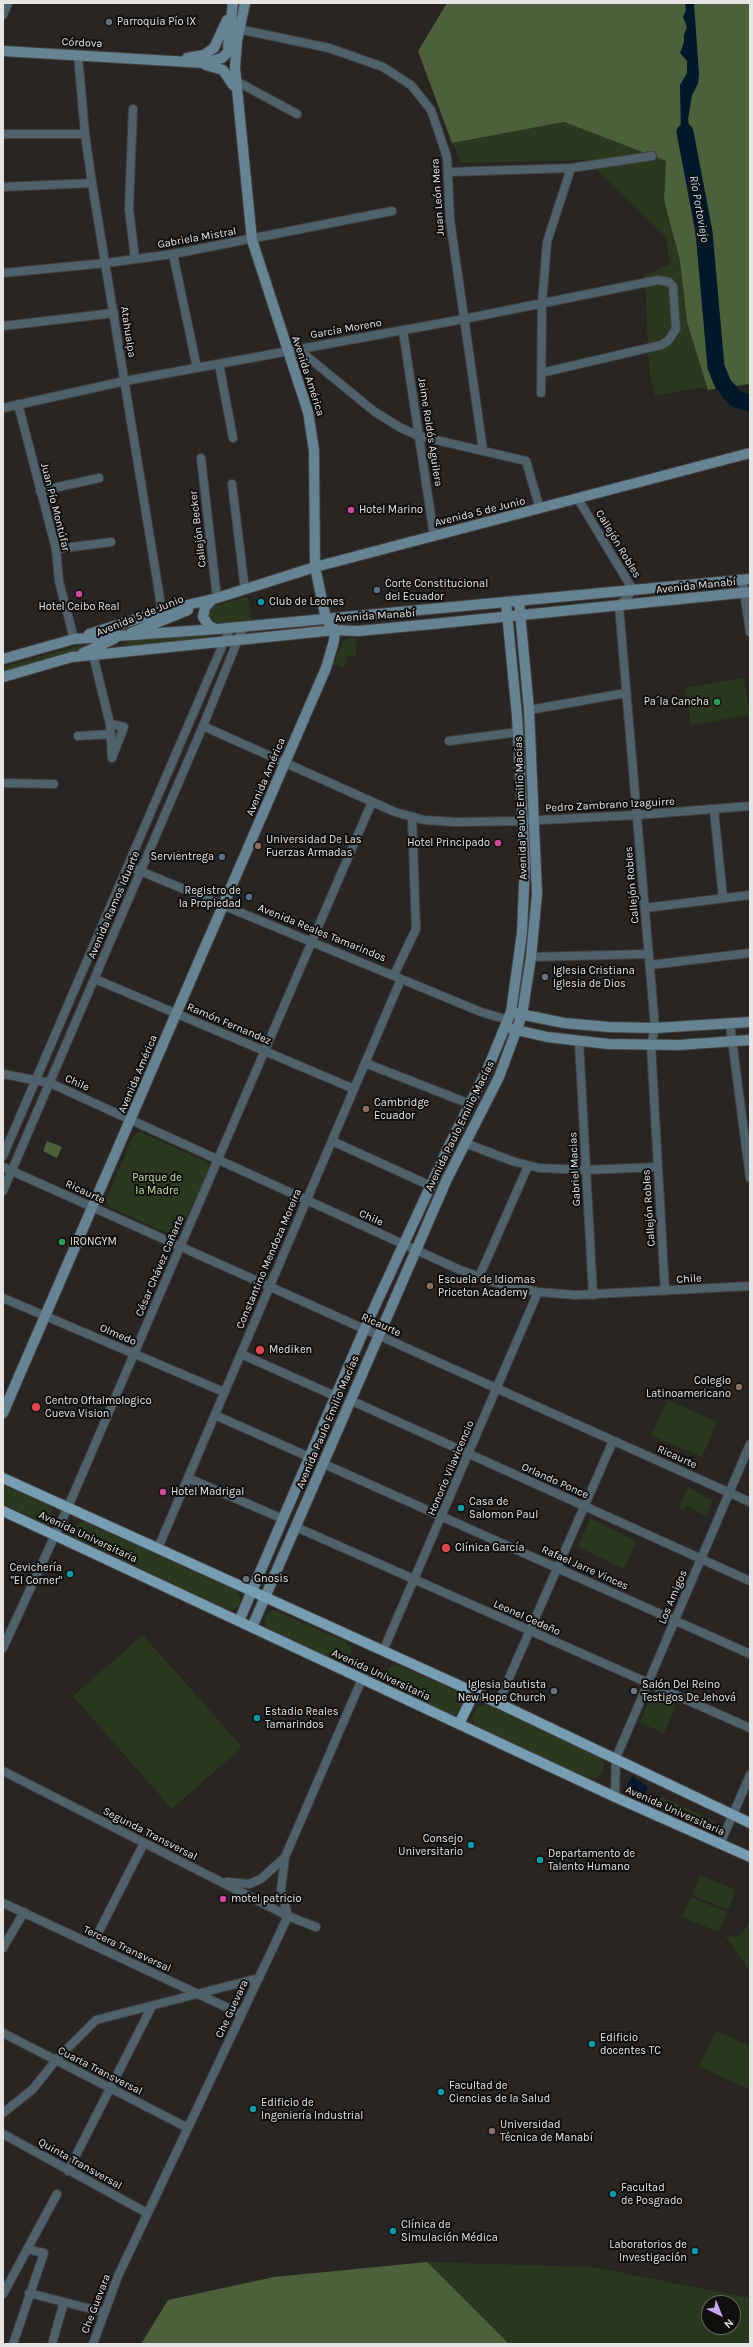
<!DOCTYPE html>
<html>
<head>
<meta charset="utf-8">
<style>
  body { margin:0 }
  #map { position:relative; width:753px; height:2347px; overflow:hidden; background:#282523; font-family:Karla,sans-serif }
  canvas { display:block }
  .frame { position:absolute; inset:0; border:4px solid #e7e5e4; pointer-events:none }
  .north { position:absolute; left:701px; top:2295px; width:40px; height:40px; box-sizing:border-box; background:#100f0e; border:1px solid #666564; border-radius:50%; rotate:137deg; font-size:11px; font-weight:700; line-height:16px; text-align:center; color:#e7e5e4 }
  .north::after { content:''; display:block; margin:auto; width:14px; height:18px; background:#c8a5ee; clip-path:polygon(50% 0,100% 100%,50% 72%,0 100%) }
</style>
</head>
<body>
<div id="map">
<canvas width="753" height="2347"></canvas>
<div class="frame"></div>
<div class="north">N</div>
</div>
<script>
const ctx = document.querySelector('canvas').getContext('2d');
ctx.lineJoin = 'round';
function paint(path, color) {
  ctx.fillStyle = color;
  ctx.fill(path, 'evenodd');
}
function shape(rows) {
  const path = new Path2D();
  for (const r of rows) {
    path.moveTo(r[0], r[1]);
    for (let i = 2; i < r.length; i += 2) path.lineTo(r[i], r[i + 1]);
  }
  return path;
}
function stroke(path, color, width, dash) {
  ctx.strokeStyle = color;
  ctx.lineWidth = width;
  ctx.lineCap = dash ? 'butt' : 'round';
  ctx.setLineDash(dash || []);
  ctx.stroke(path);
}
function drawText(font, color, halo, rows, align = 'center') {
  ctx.font = font + ' Karla,sans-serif';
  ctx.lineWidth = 4;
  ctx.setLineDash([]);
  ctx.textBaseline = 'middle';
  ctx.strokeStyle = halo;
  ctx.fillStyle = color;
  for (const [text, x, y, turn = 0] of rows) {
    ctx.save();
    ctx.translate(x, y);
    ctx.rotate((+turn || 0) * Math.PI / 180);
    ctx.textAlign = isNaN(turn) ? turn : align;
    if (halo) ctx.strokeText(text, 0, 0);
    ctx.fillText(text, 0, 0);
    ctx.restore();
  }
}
const green = shape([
  [564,122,666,161,664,200,680,261,687,322,708,390,701,387,655,396,649,370,645,275,670,264,666,237,587,160,462,163,452,143],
  [248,597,251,620,212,624,206,613,211,607],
  [206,635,214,639,121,646,129,640],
  [353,636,358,644,355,644,356,656,347,656,344,668,334,664,343,641],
  [92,644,80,649,3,671,3,667,80,645],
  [744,678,750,715,691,725,685,688],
  [138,1133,143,1133,209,1163,209,1169,180,1231,176,1234,170,1234,111,1208,107,1203,107,1198,133,1136],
  [668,1400,717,1422,702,1457,651,1435],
  [3,1484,50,1506,53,1510,50,1520,44,1523,3,1504],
  [688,1487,712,1501,706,1516,687,1506,684,1510,679,1507],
  [590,1518,636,1541,624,1569,578,1547],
  [80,1522,85,1522,237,1591,241,1601,239,1606,234,1609,227,1610,77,1538,73,1534,74,1528],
  [274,1610,346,1642,352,1650,350,1658,345,1663,337,1662,268,1629,265,1626,264,1618,269,1611],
  [143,1635,242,1747,172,1809,73,1696],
  [394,1665,400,1666,458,1692,463,1697,463,1705,461,1710,456,1714,449,1715,390,1687,384,1679,389,1668],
  [651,1695,676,1705,664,1733,640,1723],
  [488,1705,599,1756,604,1764,602,1773,598,1777,587,1779,476,1728,472,1718,475,1710,480,1706],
  [662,1797,714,1821,713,1825,660,1801],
  [700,1875,736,1890,728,1910,692,1895],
  [691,1897,727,1912,719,1932,682,1917],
  [750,1919,750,1972,725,1935,735,1937,742,1934],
  [716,2031,750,2046,750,2090,699,2066],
  [427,2262,593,2267,750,2298,750,2344,509,2344],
  [709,2303,733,2303,733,2327,709,2327]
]);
const forest = shape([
  [447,3,750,3,750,384,708,390,687,322,680,261,664,200,666,161,564,122,452,143,418,51],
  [47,1141,62,1147,57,1158,43,1151],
  [427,2262,509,2344,141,2344,168,2300,274,2277]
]);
const water = shape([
  [685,3,694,3,699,74,698,84,692,95,688,119,696,166,681,142,680,85,687,73,687,61,680,53,684,42,684,35,687,27,683,17,686,10],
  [632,1776,648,1787,644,1797,624,1791]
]);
const river = shape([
  [685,132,704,232,716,367,723,384,736,399,750,403]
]);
const street = shape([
  [3,15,8,3],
  [238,29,329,48,383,67,411,85,431,110,447,157,450,220,483,450],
  [78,55,85,134,92,183,162,611],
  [236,81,297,114],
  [133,109,129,209,135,259],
  [3,134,85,134],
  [448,172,571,168],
  [3,187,92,183],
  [173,254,197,368],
  [3,273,106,263,173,254,392,211],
  [3,326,114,313],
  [403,331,434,536],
  [298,349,375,412,401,428,419,436,526,461,540,509],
  [219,364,233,438],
  [541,393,542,304,547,242,571,168,652,156],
  [18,404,56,549,59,581,74,639],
  [3,408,125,381,464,319,658,280,669,282,673,286,676,329,668,341,661,345,541,373],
  [201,458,217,598],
  [232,484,245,590],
  [40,491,99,478],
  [578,499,633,590,619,606,655,1028,651,1045,665,1291],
  [56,549,111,542],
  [742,579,750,632],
  [93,655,110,724,112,758,124,727,110,724],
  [529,710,626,693],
  [203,726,395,812,424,820,455,822,523,821,637,815,750,806],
  [78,736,111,734],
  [449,741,518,732],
  [3,783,54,784],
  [714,810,723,898],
  [128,866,481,1012,508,1020],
  [645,908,750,895],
  [531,957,649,954],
  [650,965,750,953],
  [394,975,416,929,412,817],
  [95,979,354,1089],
  [730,1024,750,1178],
  [579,1042,593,1295],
  [365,1063,470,1104],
  [3,1074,50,1083,460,1270,497,1283,538,1292,576,1295,750,1286],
  [332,1141,431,1186],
  [465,1143,512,1161,539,1168,587,1170,657,1167],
  [3,1156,230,628],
  [3,1167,750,1502],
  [3,1191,203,726,243,627],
  [479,1277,528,1166],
  [3,1298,224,1392],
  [241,1354,335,1396],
  [350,1400,750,1581],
  [215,1415,309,1457],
  [324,1464,750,1654],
  [188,1478,283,1519],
  [296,1527,750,1728],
  [158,1548,401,979],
  [3,1648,68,1507,372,802],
  [383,1651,538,1292],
  [498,1703,613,1441],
  [3,1771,288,1916,316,1927],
  [615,1797,616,1758,750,1444],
  [720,1844,750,1775],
  [227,1882,249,1884,261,1879,285,1857],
  [3,1903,241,2014],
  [288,1916,281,1890,285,1857,362,1679],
  [92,1945,144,1843],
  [3,1948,24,1912],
  [3,2033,188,2128],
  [3,2113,33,2089,56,2060,96,2020,259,1978],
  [3,2134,147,2213],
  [68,2171,152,2006],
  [29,2293,103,2312],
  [3,2294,57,2194],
  [13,2344,44,2253,27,2249],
  [52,2344,64,2302],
  [93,2344,118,2276,288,1916]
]);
const secondary = shape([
  [228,47,233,3],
  [3,51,205,63,222,58,228,52,235,39],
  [187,58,204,55,214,48,227,20],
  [206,65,223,70,233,85],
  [211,601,205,607,203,617,209,626,216,629],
  [131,633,188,610],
  [89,634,162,611,217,598,315,567,750,453],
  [83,653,114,639],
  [3,659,74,639,218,629,750,579],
  [3,677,72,657,93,655,335,630,358,631,433,624,750,592],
  [515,1013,564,1023,609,1027,655,1028,750,1022],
  [512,1029,547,1037,608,1044,678,1045,750,1040],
  [3,1413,326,668,334,641,335,630,326,619,315,567,314,450,308,412,252,240,235,68,237,41,245,3],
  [239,1621,364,1330,449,1146,488,1068,511,1012,522,933,525,864,517,716,506,603],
  [252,1627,447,1179,499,1077,522,1015,531,957,537,894,529,710,519,601]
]);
const primary = shape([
  [3,1478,498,1703,750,1823],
  [3,1511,615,1797,750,1857],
  [459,1724,474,1693]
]);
const markers = [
  [109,22,4,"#6b7280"],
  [351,510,4,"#d1479c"],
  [377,590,4,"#5c6f8a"],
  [79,594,4,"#d1479c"],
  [261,602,4,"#0f9aa8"],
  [717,702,4,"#2e9e5b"],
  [498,843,4,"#d1479c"],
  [258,846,4,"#8d6e63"],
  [222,857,4,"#5c6f8a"],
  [249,897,4,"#5c6f8a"],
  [545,977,4,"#6b7280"],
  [366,1109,4,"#8d6e63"],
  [62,1242,4,"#2e9e5b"],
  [430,1286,4,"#8d6e63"],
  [260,1350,5,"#e0444e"],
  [739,1387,4,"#8d6e63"],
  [36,1407,5,"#e0444e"],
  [163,1492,4,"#d1479c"],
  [461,1508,4,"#0f9aa8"],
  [446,1548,5,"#e0444e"],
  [70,1574,4,"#0f9aa8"],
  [246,1579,4,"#6b7280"],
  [554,1691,4,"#6b7280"],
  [634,1691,4,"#6b7280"],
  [257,1718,4,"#0f9aa8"],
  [471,1845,4,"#0f9aa8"],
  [540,1860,4,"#0f9aa8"],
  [223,1899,4,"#d1479c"],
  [592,2044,4,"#0f9aa8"],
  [441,2092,4,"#0f9aa8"],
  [253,2109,4,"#0f9aa8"],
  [492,2131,4,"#8d6e63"],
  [613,2194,4,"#0f9aa8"],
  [393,2231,4,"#0f9aa8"],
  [695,2251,4,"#0f9aa8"]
];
const poiNames = [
  ["Parroquia Pío IX",117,22],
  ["Hotel Marino",359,510],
  ["Corte Constitucional",385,584],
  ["del Ecuador",385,597],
  ["Club de Leones",269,602],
  ["Hotel Ceibo Real",79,607,"center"],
  ["Pa´la Cancha",709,702,"right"],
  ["Universidad De Las",266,840],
  ["Fuerzas Armadas",266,853],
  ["Hotel Principado",490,843,"right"],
  ["Servientrega",214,857,"right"],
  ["Registro de",241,891,"right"],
  ["la Propiedad",241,904,"right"],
  ["Iglesia Cristiana",553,971],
  ["Iglesia de Dios",553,984],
  ["Cambridge",374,1103],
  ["Ecuador",374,1116],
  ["IRONGYM",70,1242],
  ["Escuela de Idiomas",438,1280],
  ["Priceton Academy",438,1293],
  ["Mediken",269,1350],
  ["Colegio",731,1381,"right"],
  ["Latinoamericano",731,1394,"right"],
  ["Centro Oftalmologico",45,1401],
  ["Cueva Vision",45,1414],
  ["Hotel Madrigal",171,1492],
  ["Casa de",469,1502],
  ["Salomon Paul",469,1515],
  ["Clínica García",455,1548],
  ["Cevichería",62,1568,"right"],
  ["\"El Corner\"",62,1581,"right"],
  ["Gnosis",254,1579],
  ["Iglesia bautista",546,1685,"right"],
  ["New Hope Church",546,1698,"right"],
  ["Salón Del Reino",642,1685],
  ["Testigos De Jehová",642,1698],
  ["Estadio Reales",265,1712],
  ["Tamarindos",265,1725],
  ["Consejo",463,1839,"right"],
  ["Universitario",463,1852,"right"],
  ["Departamento de",548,1854],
  ["Talento Humano",548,1867],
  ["motel patricio",231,1899],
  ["Edificio",600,2038],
  ["docentes TC",600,2051],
  ["Facultad de",449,2086],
  ["Ciencias de la Salud",449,2099],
  ["Edificio de",261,2103],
  ["Ingeniería Industrial",261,2116],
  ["Universidad",500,2125],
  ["Técnica de Manabí",500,2138],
  ["Facultad",621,2188],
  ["de Posgrado",621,2201],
  ["Clínica de",401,2225],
  ["Simulación Médica",401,2238],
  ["Laboratorios de",687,2245,"right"],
  ["Investigación",687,2258,"right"]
];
const streetNames = [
  ["Córdova",82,43,3],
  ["Juan León Mera",438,197,-94],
  ["Gabriela Mistral",197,238,-10],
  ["García Moreno",346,329,-10],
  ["Atahualpa",128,332,81],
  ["Avenida América",308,376,72],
  ["Jaime Roldós Aguilera",430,432,81],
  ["Juan Pío Montúfar",55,507,76],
  ["Avenida 5 de Junio",480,512,-14],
  ["Callejón Becker",198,529,-97],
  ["Callejón Robles",618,544,59],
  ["Avenida Manabí",696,586,-6],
  ["Avenida 5 de Junio",140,616,-22],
  ["Avenida Manabí",375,616,-4],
  ["Avenida América",266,777,-67],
  ["Pedro Zambrano Izaguirre",610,805,-3],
  ["Avenida Paulo Emilio Macías",521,808,-92],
  ["Callejón Robles",632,885,-95],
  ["Avenida Ramos Iduarte",114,905,-67],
  ["Avenida Reales Tamarindos",322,933,22],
  ["Ramón Fernandez",229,1024,23],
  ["Avenida América",138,1074,-67],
  ["Chile",77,1083,24],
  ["Avenida Paulo Emilio Macías",460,1126,-64],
  ["Gabriel Macias",575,1169,-93],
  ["Ricaurte",85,1192,25],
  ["Callejón Robles",649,1208,-94],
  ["Chile",371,1218,24],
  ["Constantino Mendoza Moreira",269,1259,-67],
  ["César Chávez Cañarte",160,1266,-67],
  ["Chile",689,1279,-4],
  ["Ricaurte",381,1325,24],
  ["Olmedo",118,1335,23],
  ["Avenida Paulo Emilio Macías",328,1422,-67],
  ["Ricaurte",677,1457,24],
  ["Honorio Vilavicencio",451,1468,-67],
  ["Orlando Ponce",555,1481,24],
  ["Avenida Universitaria",88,1537,25],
  ["Rafael Jarre Vinces",585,1568,24],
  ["Los Amigos",673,1597,-67],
  ["Leonel Cedeño",527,1618,24],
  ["Avenida Universitaria",381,1675,25],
  ["Avenida Universitaria",675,1811,24],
  ["Segunda Transversal",150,1834,27],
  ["Tercera Transversal",127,1949,25],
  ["Che Guevara",232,2009,-65],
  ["Cuarta Transversal",100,2071,27],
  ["Quinta Transversal",80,2164,29],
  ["Che Guevara",96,2304,-69]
];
const parkNames = [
  ["Parque de",157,1178],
  ["la Madre",157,1191]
];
const waterNames = [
  ["Río Portoviejo",699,209,80]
];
paint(green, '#2a381e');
paint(forest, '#4c603b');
paint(water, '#00192a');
stroke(river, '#00192a', 17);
stroke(street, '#43403e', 10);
stroke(secondary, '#43403e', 12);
stroke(primary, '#43403e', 12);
stroke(street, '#4f626c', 8);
stroke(secondary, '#668394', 10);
stroke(primary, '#779db3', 10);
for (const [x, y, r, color] of markers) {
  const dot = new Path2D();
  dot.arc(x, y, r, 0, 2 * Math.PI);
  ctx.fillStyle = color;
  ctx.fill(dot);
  stroke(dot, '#100f0e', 1.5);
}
drawText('11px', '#e7e5e4', '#100f0e', poiNames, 'left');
drawText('11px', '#e7e5e4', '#100f0e', streetNames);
drawText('11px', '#c2e4a5', '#100f0e', parkNames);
drawText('italic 12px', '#b6dcf7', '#100f0e', waterNames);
</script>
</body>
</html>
